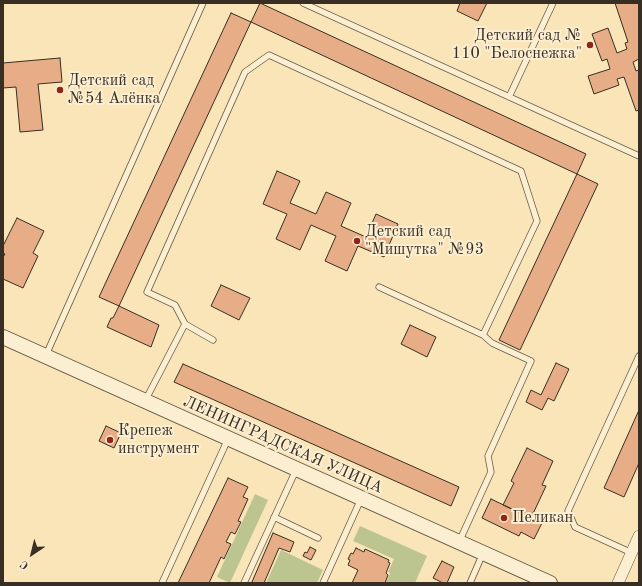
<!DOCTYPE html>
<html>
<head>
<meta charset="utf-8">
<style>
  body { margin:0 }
  #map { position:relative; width:642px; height:586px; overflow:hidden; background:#fae5b8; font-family:"Old Standard TT",serif }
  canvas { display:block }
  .frame { position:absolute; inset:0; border:4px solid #382e24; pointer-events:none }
  .north { position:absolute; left:12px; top:534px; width:40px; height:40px; -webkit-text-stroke:3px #fceed1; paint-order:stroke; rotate:215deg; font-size:11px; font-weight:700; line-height:16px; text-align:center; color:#382e24 }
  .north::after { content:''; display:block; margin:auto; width:14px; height:18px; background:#382e24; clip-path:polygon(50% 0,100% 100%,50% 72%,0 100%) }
</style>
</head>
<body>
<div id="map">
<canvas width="642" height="586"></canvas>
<div class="frame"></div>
<div class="north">С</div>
</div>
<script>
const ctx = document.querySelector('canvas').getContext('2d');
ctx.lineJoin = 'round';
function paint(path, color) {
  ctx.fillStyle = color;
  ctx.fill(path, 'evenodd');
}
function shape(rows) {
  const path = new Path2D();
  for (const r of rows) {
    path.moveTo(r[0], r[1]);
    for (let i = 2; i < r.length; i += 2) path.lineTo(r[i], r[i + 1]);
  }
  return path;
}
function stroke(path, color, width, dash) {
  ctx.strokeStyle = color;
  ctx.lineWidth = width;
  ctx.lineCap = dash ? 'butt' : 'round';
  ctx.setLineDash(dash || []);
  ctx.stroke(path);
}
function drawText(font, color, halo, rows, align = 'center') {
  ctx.font = font + ' "Old Standard TT",serif';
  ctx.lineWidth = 4;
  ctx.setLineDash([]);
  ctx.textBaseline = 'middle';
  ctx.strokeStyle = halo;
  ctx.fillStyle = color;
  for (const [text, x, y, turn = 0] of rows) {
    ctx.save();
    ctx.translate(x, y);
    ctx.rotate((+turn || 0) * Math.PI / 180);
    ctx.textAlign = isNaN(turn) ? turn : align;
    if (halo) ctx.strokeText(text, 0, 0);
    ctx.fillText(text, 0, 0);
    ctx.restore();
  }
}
const green = shape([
  [255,494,268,500,230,583,217,577],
  [360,526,427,556,415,583,386,583,390,573,388,572,394,559,353,541],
  [281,550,323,570,317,583,266,583]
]);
const building = shape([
  [260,3,586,154,577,174,251,22,260,3],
  [460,3,487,3,478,21,457,11,460,3],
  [615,3,639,3,639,59,633,62,636,71,639,70,639,110,636,111,624,77,617,79,619,85,594,94,588,76,610,69,607,59,602,61,592,34,608,28,617,53,627,49,625,43,628,42,615,3],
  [231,13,251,22,119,306,99,297,231,13],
  [60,58,62,82,38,84,43,130,20,132,16,87,3,88,3,63,60,58],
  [277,171,300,181,290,203,316,214,326,192,351,203,341,226,366,237,376,214,398,224,384,257,358,246,347,271,325,261,336,236,311,225,300,250,276,239,287,214,263,204,277,171],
  [577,174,598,184,520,350,499,340,577,174],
  [17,218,44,231,33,253,38,256,23,288,3,279,3,257,5,254,3,253,3,246,17,218],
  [221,285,250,298,239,320,211,306,221,285],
  [119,306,159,325,151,347,107,327,111,318,113,318,119,306],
  [410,325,436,337,427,357,401,344,410,325],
  [556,363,569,369,554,401,548,398,542,410,526,402,531,390,541,395,556,363],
  [183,364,459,487,451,506,174,382,183,364],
  [639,410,639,463,624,497,604,488,639,410],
  [106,426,121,433,114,448,99,441,106,426],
  [527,448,553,461,542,485,546,486,531,518,503,505,514,483,511,481,527,448],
  [228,478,248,487,243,497,248,499,238,521,241,522,235,534,231,532,226,542,231,544,224,559,221,557,209,583,178,583,228,478],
  [491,499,531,518,533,512,545,517,534,539,521,532,519,536,482,518,491,499],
  [273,533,294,542,290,552,279,548,264,583,254,583,252,582,273,533],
  [310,547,316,550,311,560,303,556,305,552,307,553,310,547],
  [356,548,364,552,365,549,389,560,388,562,390,563,386,573,388,575,385,583,352,583,358,570,348,565,350,560,348,559,351,553,353,554,356,548],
  [442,561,454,567,447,583,443,583,433,578,442,561]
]);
const service = shape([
  [303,3,639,156],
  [509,97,553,3],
  [379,287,483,335],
  [185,324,213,340],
  [46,355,203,3],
  [145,401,185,324,175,305,147,292,245,72,269,55,521,171,537,221,483,335,492,343,531,361,488,456,491,472,459,542],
  [274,517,318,538],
  [632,553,575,527,568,511,639,356],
  [162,583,228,439],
  [244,583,296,470],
  [323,583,361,499],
  [470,583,480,560]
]);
const minor = shape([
  [618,583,639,536]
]);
const tertiary = shape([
  [3,337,550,583]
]);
const markers = [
  [590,45,4,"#8f2418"],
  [60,90,4,"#8f2418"],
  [357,241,4,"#8f2418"],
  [110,440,4,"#8f2418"],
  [504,518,4,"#8f2418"]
];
const poiNames = [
  ["Детский сад №",582,36,"right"],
  ["110 \"Белоснежка\"",582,54,"right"],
  ["Детский сад",68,81],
  ["№54 Алёнка",68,99],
  ["Детский сад",365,232],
  ["\"Мишутка\" №93",365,250],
  ["Крепеж",118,431],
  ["инструмент",118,449],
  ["Пеликан",512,518]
];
const streetNames = [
  ["ЛЕНИНГРАДСКАЯ УЛИЦА",283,445,24]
];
paint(green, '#bcc590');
paint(building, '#e7ad87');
stroke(building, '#382e24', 1);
stroke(service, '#685c49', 7);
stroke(minor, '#685c49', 12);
stroke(tertiary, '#685c49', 16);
stroke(service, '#fceed1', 5.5);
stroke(minor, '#fceed1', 11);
stroke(tertiary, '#fceed1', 14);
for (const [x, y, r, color] of markers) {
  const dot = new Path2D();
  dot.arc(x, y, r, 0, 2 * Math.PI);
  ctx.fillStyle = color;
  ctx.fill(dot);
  stroke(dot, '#fceed1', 1.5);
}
drawText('16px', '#382e24', '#fceed1', poiNames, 'left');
drawText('16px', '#382e24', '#fceed1', streetNames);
</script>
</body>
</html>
